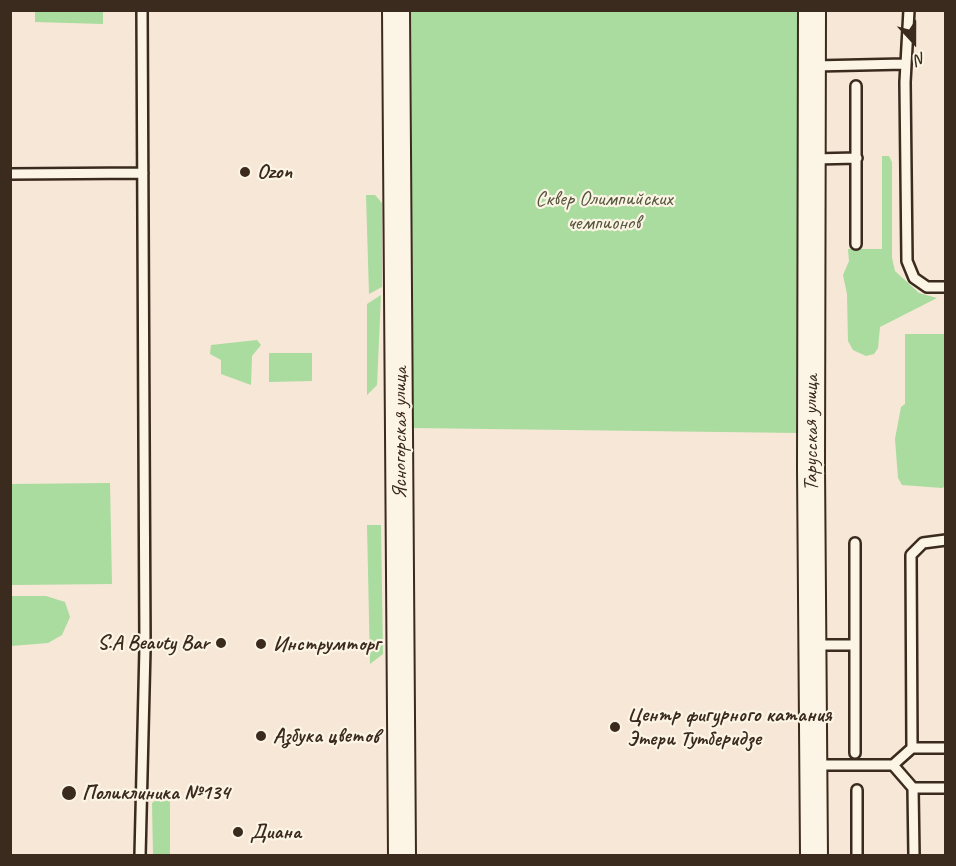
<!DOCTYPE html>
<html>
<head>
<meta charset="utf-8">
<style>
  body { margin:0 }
  #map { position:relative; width:956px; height:866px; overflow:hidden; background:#f7e7d7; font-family:Caveat,sans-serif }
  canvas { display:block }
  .frame { position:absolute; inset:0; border:12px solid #3b2a1e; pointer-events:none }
  .north { position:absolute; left:884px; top:12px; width:60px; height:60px; -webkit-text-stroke:4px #fcf5e5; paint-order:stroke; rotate:159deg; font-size:16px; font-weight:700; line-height:24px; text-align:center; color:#3b2a1e }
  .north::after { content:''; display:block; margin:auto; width:21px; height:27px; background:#3b2a1e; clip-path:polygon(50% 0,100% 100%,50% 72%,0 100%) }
</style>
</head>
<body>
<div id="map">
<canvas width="956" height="866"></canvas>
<div class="frame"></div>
<div class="north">N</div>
</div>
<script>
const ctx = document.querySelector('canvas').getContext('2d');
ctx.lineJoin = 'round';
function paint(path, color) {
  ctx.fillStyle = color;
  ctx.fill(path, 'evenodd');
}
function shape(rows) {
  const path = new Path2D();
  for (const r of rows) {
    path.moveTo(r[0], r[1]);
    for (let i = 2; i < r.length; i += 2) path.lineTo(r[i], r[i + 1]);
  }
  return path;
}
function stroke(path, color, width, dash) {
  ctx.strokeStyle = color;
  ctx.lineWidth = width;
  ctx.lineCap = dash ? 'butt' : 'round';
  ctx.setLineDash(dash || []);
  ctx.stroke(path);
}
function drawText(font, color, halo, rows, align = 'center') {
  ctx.font = font + ' Caveat,sans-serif';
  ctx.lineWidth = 4.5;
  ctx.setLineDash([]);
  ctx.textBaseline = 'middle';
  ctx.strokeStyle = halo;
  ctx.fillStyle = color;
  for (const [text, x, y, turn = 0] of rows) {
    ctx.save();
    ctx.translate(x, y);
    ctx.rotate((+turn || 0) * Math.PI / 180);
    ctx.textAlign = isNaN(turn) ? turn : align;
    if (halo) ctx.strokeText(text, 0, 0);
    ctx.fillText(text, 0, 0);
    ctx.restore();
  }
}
const green = shape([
  [35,11,103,11,103,24,35,22],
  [411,11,798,11,798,433,413,428],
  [882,156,889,156,892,162,892,258,895,271,919,293,937,298,880,327,878,348,874,354,866,356,853,350,848,341,847,294,843,275,849,261,848,249,882,249],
  [366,195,375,195,382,203,382,287,369,294],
  [381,295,377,385,367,395,367,304],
  [905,334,945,334,946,486,942,488,902,485,898,478,895,439,901,407,905,404],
  [257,340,261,345,252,356,251,385,221,374,221,360,210,354,211,345],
  [269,353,312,353,312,381,269,382],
  [110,483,112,584,11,585,11,484],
  [367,525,381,525,383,654,370,664],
  [11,596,46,596,65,602,70,617,62,635,48,643,11,646],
  [162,796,170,801,170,855,153,855,152,803]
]);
const lane = shape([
  [909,10,905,82,907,261,914,278,927,287,946,287],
  [814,66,905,64],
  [814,159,857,158],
  [10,174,143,173],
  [856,244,856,86],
  [855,543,855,753],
  [815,645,855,645],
  [912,748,946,748],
  [816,765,893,765,912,748,911,555,923,543,946,540],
  [893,765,913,788,914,856],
  [913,788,946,788],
  [857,790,857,856],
  [140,856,145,648,142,10]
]);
const secondary = shape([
  [396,10,402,856],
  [812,10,811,467,814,856]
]);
const markers = [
  [245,172,6,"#3b2a1e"],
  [221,643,6,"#3b2a1e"],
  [261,644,6,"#3b2a1e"],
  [615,727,6,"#3b2a1e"],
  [261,736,6,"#3b2a1e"],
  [69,793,8,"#3b2a1e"],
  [238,832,6,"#3b2a1e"]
];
const poiNames = [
  ["Ozon",257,172],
  ["S.A Beauty Bar",209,643,"right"],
  ["Инструмторг",273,644],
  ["Центр фигурного катания",627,715],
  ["Этери Тутберидзе",627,739],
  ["Азбука цветов",273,736],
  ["Поликлиника №134",82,793],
  ["Диана",250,832]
];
const parkNames = [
  ["Сквер Олимпийских",604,199],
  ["чемпионов",604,223]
];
const streetNames = [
  ["Ясногорская улица",400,433,-90],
  ["Тарусская улица",811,433,-90]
];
paint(green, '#a9dc9e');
stroke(lane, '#3b2a1e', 14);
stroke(secondary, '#3b2a1e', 30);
stroke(lane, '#fcf5e5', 9);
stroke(secondary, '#fcf5e5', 26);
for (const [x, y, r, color] of markers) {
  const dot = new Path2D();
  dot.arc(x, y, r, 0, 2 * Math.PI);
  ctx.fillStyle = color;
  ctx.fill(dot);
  stroke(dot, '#fcf5e5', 2);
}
drawText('bold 21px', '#3b2a1e', '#fcf5e5', poiNames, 'left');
drawText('21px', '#56563e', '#fcf5e5', parkNames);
drawText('21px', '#3b2a1e', '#fcf5e5', streetNames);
</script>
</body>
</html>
